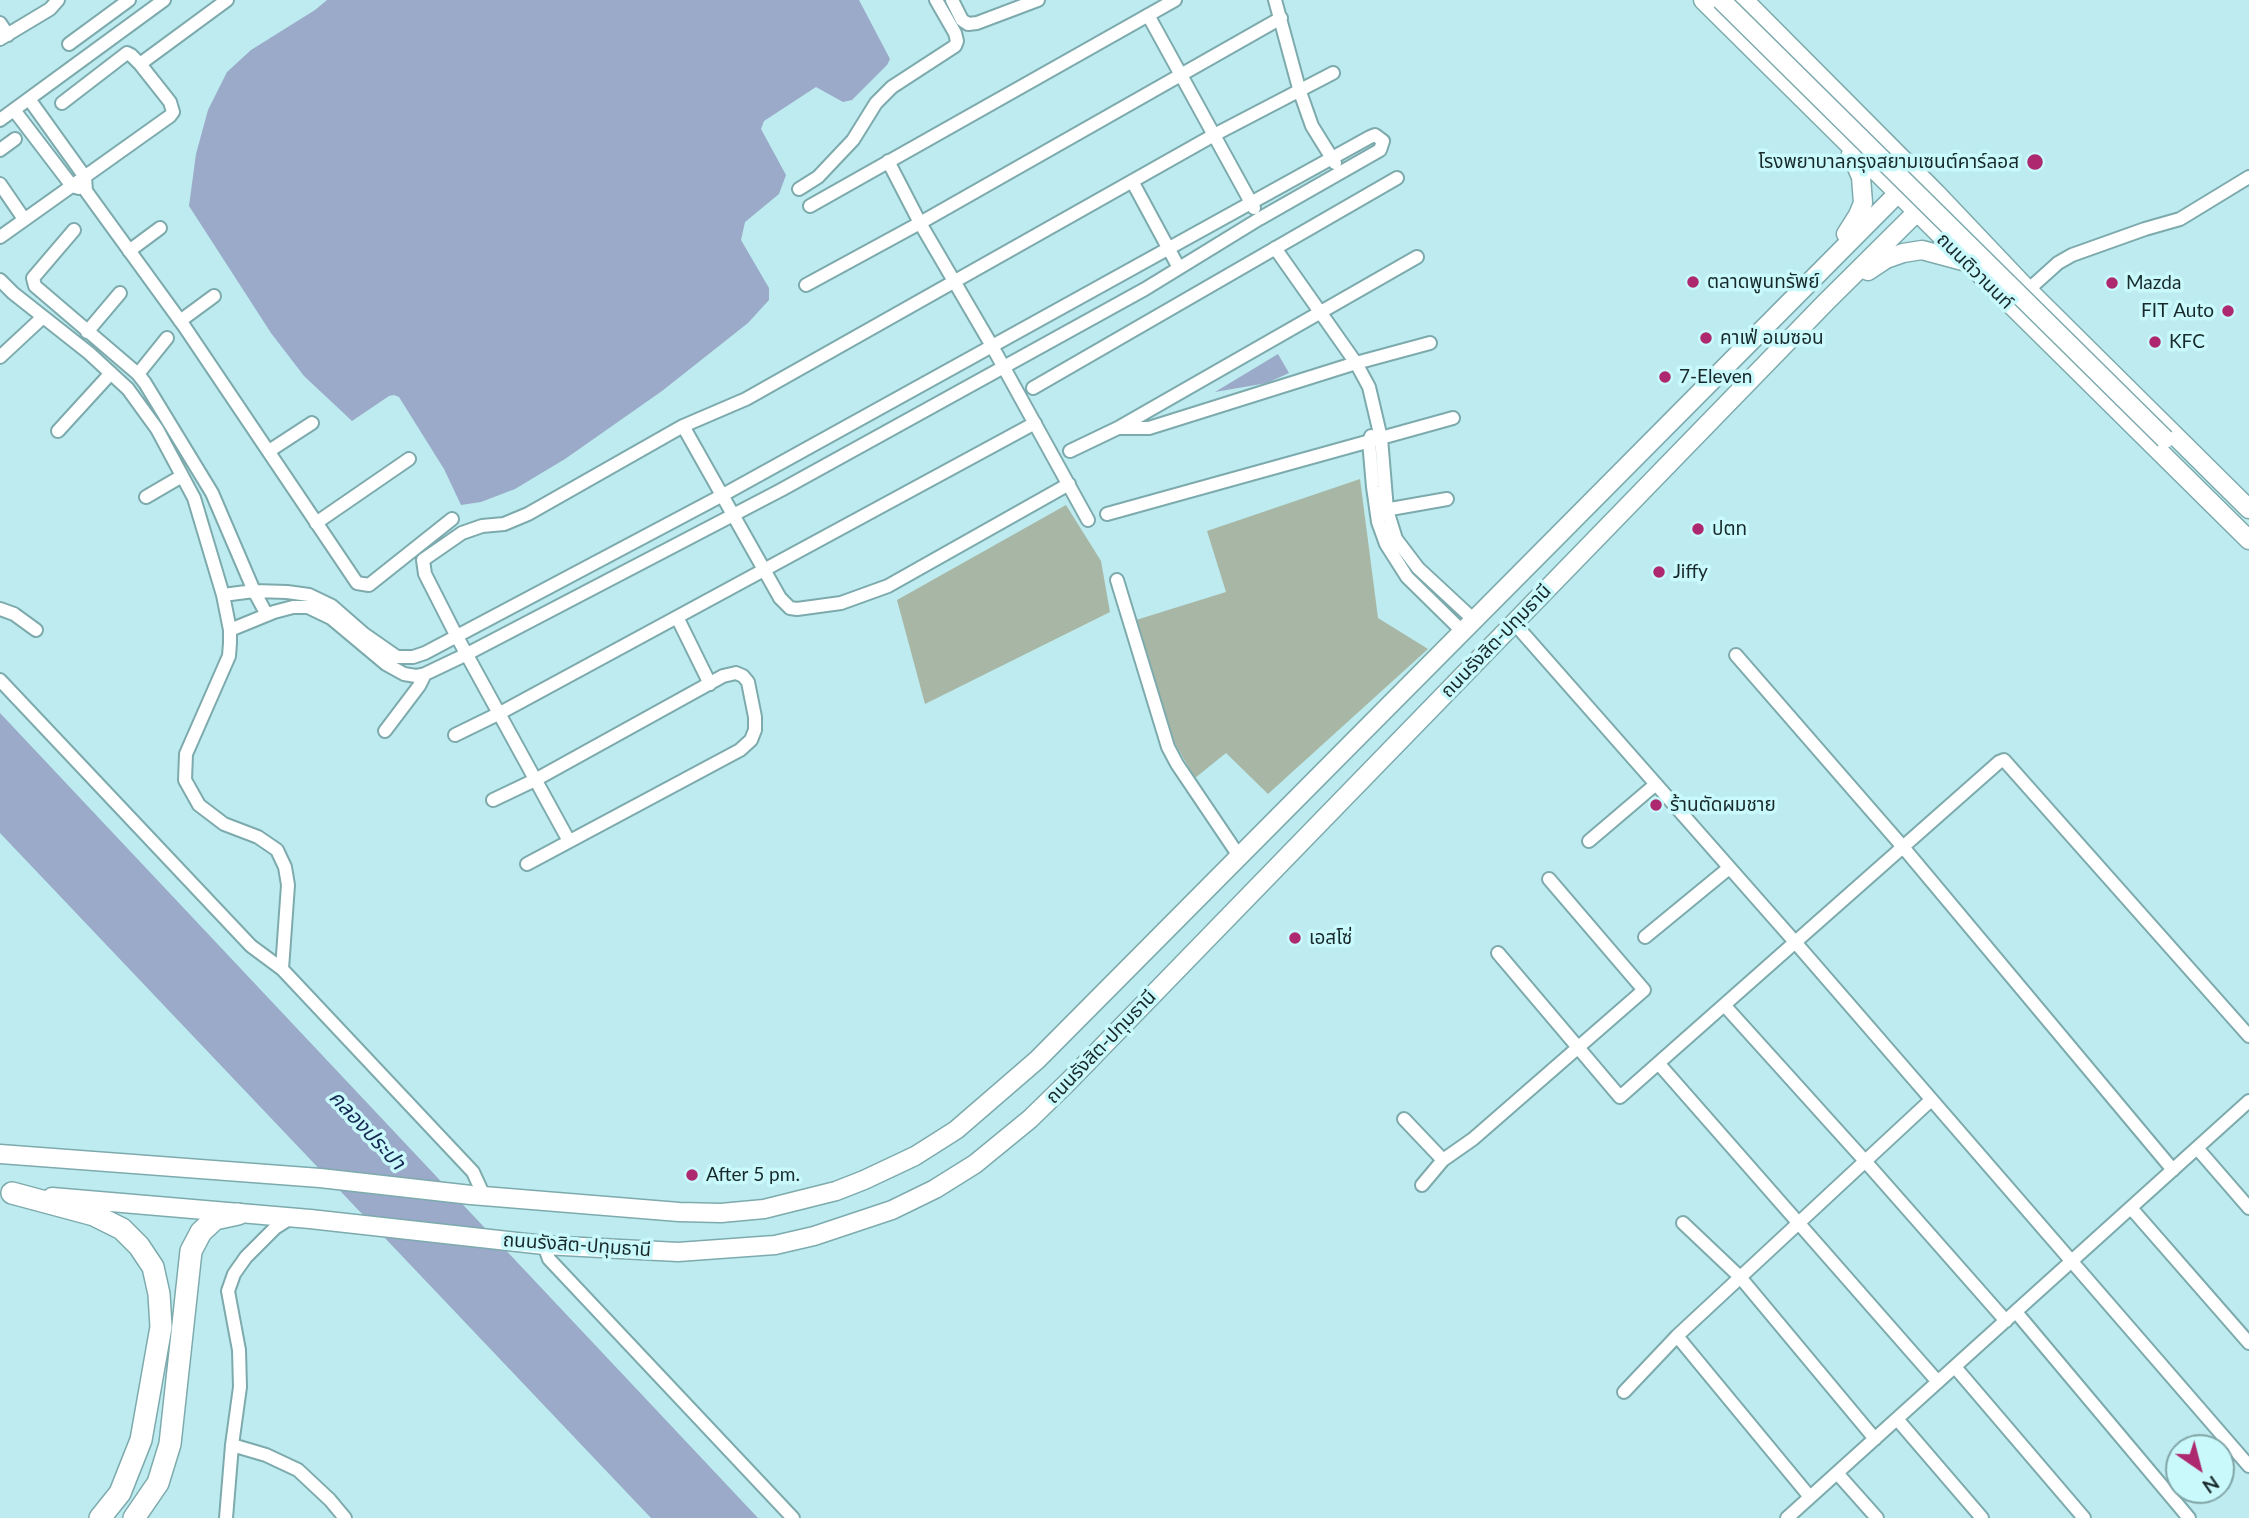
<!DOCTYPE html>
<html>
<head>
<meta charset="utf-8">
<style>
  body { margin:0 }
  #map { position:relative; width:2249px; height:1518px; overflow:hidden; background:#bdebef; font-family:Lato,sans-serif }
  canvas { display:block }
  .north { position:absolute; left:2165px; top:1434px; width:70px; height:70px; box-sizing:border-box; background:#caf9fc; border:2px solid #82a6a8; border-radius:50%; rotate:145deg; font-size:19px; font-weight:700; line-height:28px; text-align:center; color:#17292b }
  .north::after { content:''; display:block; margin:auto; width:24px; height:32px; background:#ad286f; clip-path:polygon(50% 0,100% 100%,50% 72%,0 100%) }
</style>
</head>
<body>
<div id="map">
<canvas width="2249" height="1518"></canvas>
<div class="north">N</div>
</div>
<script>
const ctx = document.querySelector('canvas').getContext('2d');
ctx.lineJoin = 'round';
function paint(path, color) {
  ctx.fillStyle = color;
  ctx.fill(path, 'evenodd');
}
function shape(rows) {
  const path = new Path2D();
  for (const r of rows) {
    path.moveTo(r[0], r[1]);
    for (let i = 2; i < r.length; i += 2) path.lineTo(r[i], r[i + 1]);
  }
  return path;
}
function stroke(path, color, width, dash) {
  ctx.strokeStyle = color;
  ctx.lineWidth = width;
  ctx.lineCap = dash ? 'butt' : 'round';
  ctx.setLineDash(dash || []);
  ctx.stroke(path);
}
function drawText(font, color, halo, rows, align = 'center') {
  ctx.font = font + ' Lato,"Noto Sans Thai",sans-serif';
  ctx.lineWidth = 7;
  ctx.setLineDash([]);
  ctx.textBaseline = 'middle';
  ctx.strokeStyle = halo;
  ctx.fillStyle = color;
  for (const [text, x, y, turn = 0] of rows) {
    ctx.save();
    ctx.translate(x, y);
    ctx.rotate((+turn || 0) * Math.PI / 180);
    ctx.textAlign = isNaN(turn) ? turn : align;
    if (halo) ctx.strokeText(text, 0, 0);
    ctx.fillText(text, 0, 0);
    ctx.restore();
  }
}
const green = shape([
  [1360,479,1378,618,1428,649,1268,794,1226,753,1195,778,1167,730,1136,620,1226,592,1207,531],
  [1066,505,1101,561,1110,612,925,704,897,600]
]);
const water = shape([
  [327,0,859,0,890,59,887,65,852,100,843,102,816,87,764,121,761,129,786,175,779,194,745,222,741,240,769,288,769,300,748,323,662,391,565,459,515,489,481,502,461,505,444,469,399,397,394,395,389,396,352,421,304,376,271,333,189,206,196,154,208,110,227,72,251,50,315,10],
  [1278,354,1289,373,1267,383,1215,392],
  [0,713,758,1518,651,1518,0,833]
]);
const minor = shape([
  [952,0,962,20,968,24,977,23,1038,0],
  [1275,0,1300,92,1312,126,1335,163],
  [1148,15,1254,208],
  [0,23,8,35],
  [0,39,50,9,58,0],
  [69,44,129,0],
  [29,99,85,177,86,191,184,326,357,583,369,585,452,519],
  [62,103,127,53,131,55,140,64],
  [14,110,72,186,79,188],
  [0,120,164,0],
  [0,150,15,139],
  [888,161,920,223,992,346,1088,520],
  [1132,181,1179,268],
  [0,184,24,219],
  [799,189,818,177,853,140,876,103,892,87,955,46,957,41,955,33,936,0],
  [810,206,1175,0],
  [74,230,33,278,35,286,138,374,145,383,212,493,254,591,267,615],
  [0,237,170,116,173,112,170,102,140,64,227,0],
  [1275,248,1356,363,1369,387,1381,438,1387,510,1396,539,1418,568,1474,620],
  [129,251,160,228],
  [0,280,13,293,89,353,128,389,157,429,194,498,223,595,230,630,230,643,229,656,186,754,185,780,199,805,224,824,258,837,277,850,285,867,288,885,282,969,473,1172,484,1196],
  [806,285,920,223,1281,18],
  [2028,290,2058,263,2072,255,2145,229,2180,219,2249,177],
  [180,321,214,296],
  [87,332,120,293],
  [0,357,43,317],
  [138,374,167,338],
  [1033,388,1397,178],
  [683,426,780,598,790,608,797,609,841,603,888,586,1069,484],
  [1121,428,1149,428,1165,423,1356,363,1430,343],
  [58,431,111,373],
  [1371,436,1369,441,1373,487,1378,522,1386,544,1407,577,1462,631],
  [269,451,312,423],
  [1070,451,1118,428,1417,257],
  [146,497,182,476],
  [1379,511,1447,499],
  [1107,514,1453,418],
  [316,523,409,459],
  [1117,580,1168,747,1177,764,1239,856],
  [223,595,254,591,287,592,309,595,332,606,364,634,397,657,413,657,425,653,721,496,1370,137,1375,135,1383,141,1380,150,1259,219,1145,289,781,490,467,654,425,674,416,676,404,674,386,664,331,618,308,607,293,607,274,612,230,630],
  [0,609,14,614,36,630],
  [677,617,710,684],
  [1514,623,1795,942,2249,1466],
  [1736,655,1903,847,2173,1170],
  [0,680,251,946,282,969],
  [385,731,419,686,425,674],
  [455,735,500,713,1035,423],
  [493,800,535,780,723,676,736,673,743,676,748,682,755,717,755,730,751,740,740,750,527,864],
  [569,841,456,635,425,574,423,560,462,533,482,526,504,524,528,514,683,426,746,399,1214,135,1333,73],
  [1589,841,1656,784],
  [1645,937,1729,868],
  [1498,953,1620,1097,1999,762,2004,760,2249,1036],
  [1725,1006,1865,1161,2006,1321],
  [1659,1064,1938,1382],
  [1404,1119,1443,1160],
  [2197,1148,2249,1208],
  [1422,1185,1443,1160,1473,1139,1644,990,1549,879],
  [2131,1208,2249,1343],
  [1683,1223,1740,1277,1875,1439],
  [544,1245,549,1259,793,1518],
  [2016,1312,2189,1518],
  [1677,1336,1810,1497],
  [1955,1367,2084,1518],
  [1624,1392,1677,1336,1931,1100],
  [1897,1419,1982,1518],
  [232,1445,266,1455,298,1470,330,1500,345,1518],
  [1837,1473,1877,1518],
  [226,1518,232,1445,240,1387,239,1350,228,1291,234,1274,246,1257,275,1228,289,1219],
  [1787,1518,2249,1101]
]);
const primary = shape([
  [1703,0,2249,540],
  [1744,0,1936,193,2028,290,2249,509],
  [1846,234,1858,215,1863,203,1861,177,1851,154],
  [1868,271,1886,259,1903,253,1922,250,1963,261],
  [0,1154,320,1178,471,1195,679,1212,721,1213,764,1209,836,1191,864,1180,915,1156,956,1130,1037,1060,1916,175],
  [52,1197,310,1219,544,1245,678,1252,775,1245,814,1236,892,1210,935,1189,975,1164,1030,1119,1069,1081,1826,302,1936,193]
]);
const motorway = shape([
  [12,1193,94,1215,122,1229,139,1246,153,1267,159,1294,161,1327,141,1440,120,1493,100,1518],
  [134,1518,158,1483,170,1444,191,1251,201,1232,215,1219,238,1214]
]);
const primaryBridge = shape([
  [1721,0,2165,439]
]);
const markers = [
  [2035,162,9,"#ad286f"],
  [1693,282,7,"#ad286f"],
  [2112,283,7,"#ad286f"],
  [2228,311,7,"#ad286f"],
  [1706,338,7,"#ad286f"],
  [2155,342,7,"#ad286f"],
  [1665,377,7,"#ad286f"],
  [1698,529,7,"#ad286f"],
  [1659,572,7,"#ad286f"],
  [1656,805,7,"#ad286f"],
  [1295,938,7,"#ad286f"],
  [692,1175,7,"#ad286f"]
];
const poiNames = [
  ["โรงพยาบาลกรุงสยามเซนต์คาร์ลอส",2019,162,"right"],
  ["ตลาดพูนทรัพย์",1707,282],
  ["Mazda",2126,283],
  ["FIT Auto",2214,311,"right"],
  ["คาเฟ่ อเมซอน",1720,338],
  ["KFC",2169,342],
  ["7-Eleven",1679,377],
  ["ปตท",1712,529],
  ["Jiffy",1673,572],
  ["ร้านตัดผมชาย",1670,805],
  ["เอสโซ่",1309,938],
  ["After 5 pm.",706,1175]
];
const streetNames = [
  ["ถนนติวานนท์",1975,271,45],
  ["ถนนรังสิต-ปทุมธานี",1496,641,-46],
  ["ถนนรังสิต-ปทุมธานี",1101,1047,-46],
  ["ถนนรังสิต-ปทุมธานี",577,1245,4]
];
const waterNames = [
  ["คลองประปา",367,1130,47]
];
paint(green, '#a8b7a5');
paint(water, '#9aaac8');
stroke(minor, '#7daaad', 16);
stroke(primary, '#7daaad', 21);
stroke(motorway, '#7daaad', 24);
stroke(minor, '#fff', 12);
stroke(primary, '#fff', 18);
stroke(motorway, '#fff', 21);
stroke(primaryBridge, '#7daaad', 21, []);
stroke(primaryBridge, '#fff', 18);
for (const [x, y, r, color] of markers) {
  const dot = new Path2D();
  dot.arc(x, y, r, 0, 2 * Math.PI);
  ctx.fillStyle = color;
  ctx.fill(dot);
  stroke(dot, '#caf9fc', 2.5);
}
drawText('19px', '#17292b', '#caf9fc', poiNames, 'left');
drawText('19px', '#17292b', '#caf9fc', streetNames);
drawText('italic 21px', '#162a52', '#caf9fc', waterNames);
</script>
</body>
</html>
